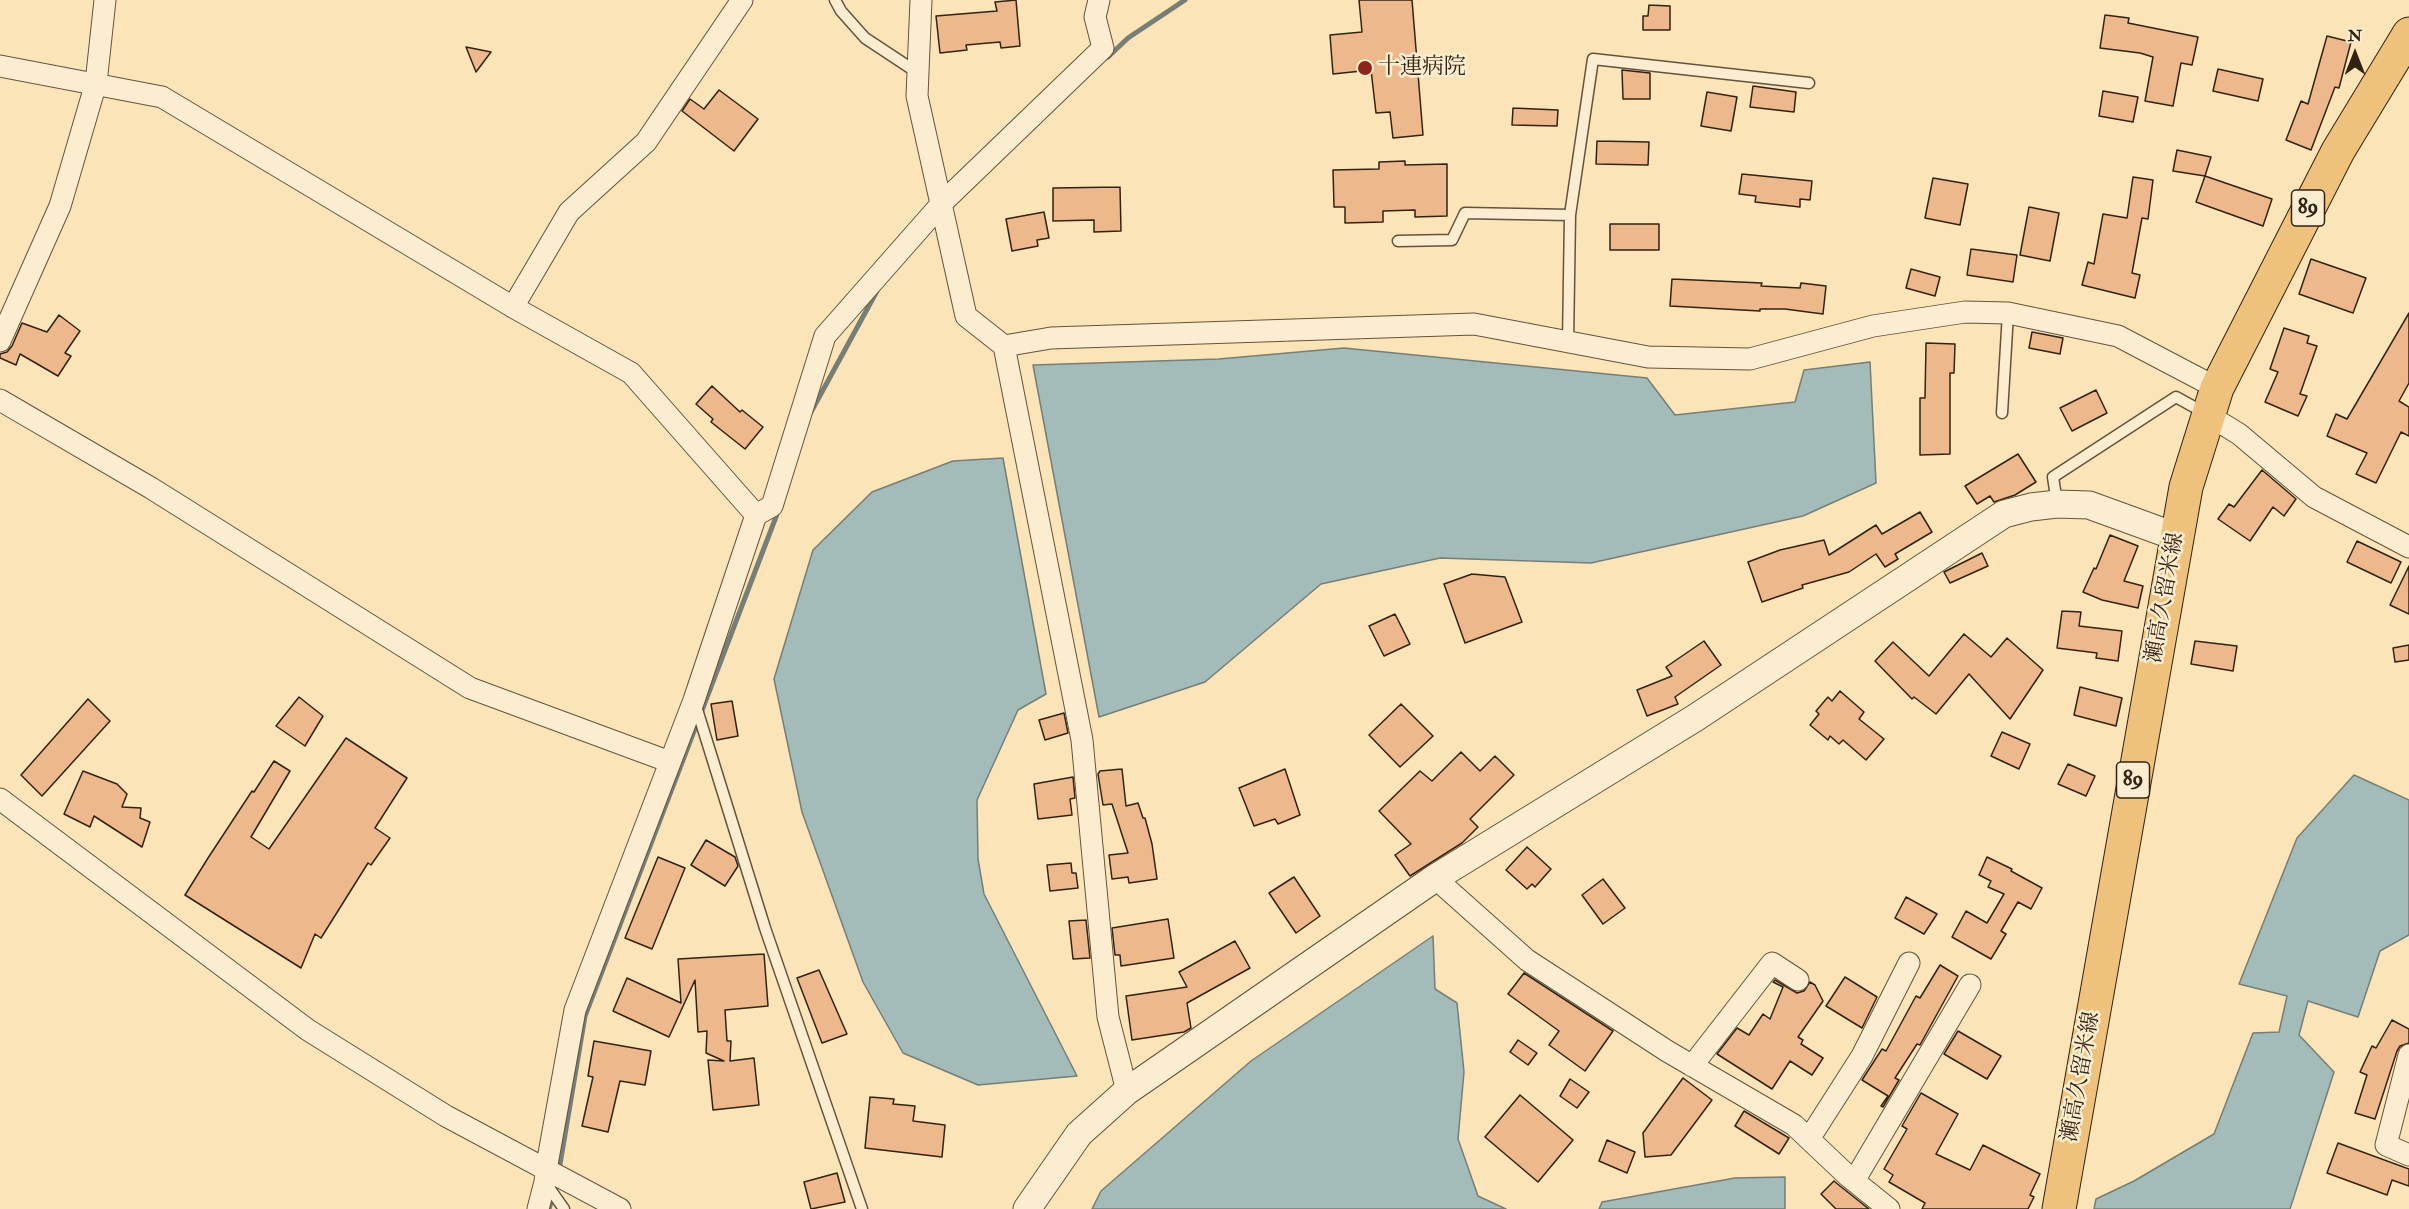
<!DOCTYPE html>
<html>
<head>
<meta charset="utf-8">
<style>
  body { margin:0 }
  #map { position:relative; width:2409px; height:1209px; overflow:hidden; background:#fbe4b7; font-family:"IM FELL Double Pica",serif }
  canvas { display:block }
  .north { position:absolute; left:2325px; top:24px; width:60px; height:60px; -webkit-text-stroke:4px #fcedd0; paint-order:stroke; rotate:0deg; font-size:16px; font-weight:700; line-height:24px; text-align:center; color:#322213 }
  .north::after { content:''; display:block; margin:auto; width:21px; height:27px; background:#322213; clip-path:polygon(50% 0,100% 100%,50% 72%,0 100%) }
</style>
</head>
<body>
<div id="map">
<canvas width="2409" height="1209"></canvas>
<div class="north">N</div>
</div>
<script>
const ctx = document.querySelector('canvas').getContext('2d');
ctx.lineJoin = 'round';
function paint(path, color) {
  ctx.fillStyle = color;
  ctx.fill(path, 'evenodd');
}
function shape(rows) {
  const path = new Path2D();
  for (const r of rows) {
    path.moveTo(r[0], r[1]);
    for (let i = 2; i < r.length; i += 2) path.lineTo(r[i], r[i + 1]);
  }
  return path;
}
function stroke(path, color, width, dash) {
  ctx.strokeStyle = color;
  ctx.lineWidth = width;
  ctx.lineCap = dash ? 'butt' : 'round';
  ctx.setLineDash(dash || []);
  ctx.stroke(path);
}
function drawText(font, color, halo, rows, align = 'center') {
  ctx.font = font + ' "IM FELL Double Pica","Noto Serif JP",serif';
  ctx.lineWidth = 5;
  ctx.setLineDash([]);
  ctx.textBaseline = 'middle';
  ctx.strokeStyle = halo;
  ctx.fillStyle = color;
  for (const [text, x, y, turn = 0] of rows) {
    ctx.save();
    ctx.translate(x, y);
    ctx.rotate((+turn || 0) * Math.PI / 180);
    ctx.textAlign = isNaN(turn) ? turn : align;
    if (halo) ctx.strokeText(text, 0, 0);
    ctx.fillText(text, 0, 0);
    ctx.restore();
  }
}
const water = shape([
  [1344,348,1647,378,1675,415,1795,402,1804,370,1870,362,1876,483,1803,516,1591,563,1440,558,1321,584,1205,682,1099,717,1033,365,1219,359,1344,348],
  [1003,458,1046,694,1018,710,977,800,978,859,984,894,1077,1076,978,1085,903,1053,863,982,802,812,774,679,813,550,872,492,953,461,1003,458],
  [2354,775,2409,800,2409,935,2380,951,2358,1017,2308,1001,2299,1035,2334,1072,2290,1209,2094,1209,2096,1199,2134,1181,2214,1134,2253,1033,2279,1032,2287,996,2239,984,2297,838,2354,775],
  [1433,936,1435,989,1457,1003,1464,1072,1458,1139,1478,1196,1506,1209,1092,1209,1101,1191,1251,1061,1433,936],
  [1785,1177,1785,1209,1599,1209,1602,1202,1735,1178,1785,1177]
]);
const stream = shape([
  [1108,57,1128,38,1185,0],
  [811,412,877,291],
  [559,1170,585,1016,779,509],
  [549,1209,553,1196]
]);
const building = shape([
  [1016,0,1020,46,1001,48,1000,42,966,45,967,50,940,53,936,16,997,11,995,2,1016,0],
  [1359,0,1412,0,1423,135,1393,138,1390,112,1376,113,1371,70,1333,74,1330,35,1362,32,1359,0],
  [1649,5,1670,6,1670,30,1643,30,1643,16,1648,16,1649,5],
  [2105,15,2129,18,2128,23,2198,37,2192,65,2181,63,2173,106,2145,101,2153,57,2140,53,2100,48,2105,15],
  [2327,36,2351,42,2339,88,2335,87,2311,150,2286,140,2301,101,2308,104,2327,36],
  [466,47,491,52,476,72,466,47],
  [2218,69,2263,79,2258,101,2213,91,2218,69],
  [1622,70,1650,73,1650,99,1623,99,1622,70],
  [1753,86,1796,92,1794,112,1750,107,1753,86],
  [719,90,758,119,734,151,682,111,690,99,704,109,719,90],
  [2103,91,2138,97,2133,122,2099,116,2103,91],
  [1707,92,1737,97,1731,131,1701,126,1707,92],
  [1513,108,1558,110,1557,126,1512,125,1513,108],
  [1597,141,1649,142,1648,165,1596,164,1597,141],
  [2177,150,2211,157,2205,176,2173,171,2177,150],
  [1405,161,1405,165,1447,164,1447,216,1415,217,1415,210,1383,211,1383,222,1345,223,1345,207,1334,207,1333,170,1379,169,1379,162,1405,161],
  [1742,174,1812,181,1810,200,1800,199,1800,207,1755,202,1756,196,1739,194,1742,174],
  [2205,176,2272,199,2263,226,2196,202,2205,176],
  [2133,177,2153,180,2148,219,2142,218,2132,273,2140,275,2135,298,2082,285,2088,262,2094,264,2103,214,2127,218,2133,177],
  [1933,178,1968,184,1960,225,1925,218,1933,178],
  [1120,187,1121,231,1094,232,1094,220,1053,221,1053,188,1120,187],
  [2029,207,2059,213,2050,261,2020,255,2029,207],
  [1044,212,1049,238,1037,240,1038,246,1012,251,1006,219,1044,212],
  [1610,224,1659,224,1659,250,1610,250,1610,224],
  [1971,249,2017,255,2013,282,1967,275,1971,249],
  [2311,259,2366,278,2353,313,2299,294,2311,259],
  [1911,269,1940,277,1935,296,1906,288,1911,269],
  [1672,279,1762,283,1761,286,1800,288,1801,283,1826,286,1823,314,1785,309,1760,309,1760,311,1670,306,1672,279],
  [2409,313,2409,383,2399,401,2409,407,2409,436,2401,432,2376,483,2356,474,2367,453,2327,436,2336,414,2347,419,2409,313],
  [59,315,80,331,65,353,71,356,58,376,20,354,16,365,0,358,0,354,7,352,12,346,22,323,47,332,59,315],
  [2284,328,2309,336,2307,343,2317,346,2300,394,2307,396,2298,416,2265,402,2278,372,2270,369,2284,328],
  [2032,332,2063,338,2060,354,2029,348,2032,332],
  [1926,343,1955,344,1954,373,1950,373,1950,454,1920,455,1920,398,1925,398,1926,343],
  [712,386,740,412,742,410,763,427,745,449,711,422,713,419,696,404,712,386],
  [2096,390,2107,413,2072,431,2060,408,2096,390],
  [2018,454,2036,482,2015,495,1994,502,1990,496,1977,504,1965,486,2018,454],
  [2262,470,2296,499,2284,516,2273,507,2250,541,2218,519,2229,504,2234,507,2262,470],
  [1920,512,1932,532,1895,554,1898,559,1885,567,1876,554,1849,572,1802,585,1803,588,1762,602,1748,562,1780,550,1824,540,1829,555,1876,525,1882,534,1920,512],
  [2110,535,2138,546,2124,581,2143,586,2138,608,2102,600,2083,592,2094,568,2096,569,2110,535],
  [2357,541,2401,562,2391,583,2347,562,2357,541],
  [1982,553,1988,566,1950,583,1944,572,1982,553],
  [2409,566,2409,614,2390,605,2409,566],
  [1472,574,1505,577,1522,622,1465,643,1444,584,1472,574],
  [2062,611,2081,612,2079,626,2122,631,2118,661,2096,658,2097,653,2057,648,2062,611],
  [1395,614,1410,644,1384,656,1369,626,1395,614],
  [1964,634,1991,657,2007,638,2043,670,2010,719,1969,674,1936,714,1914,697,1912,699,1875,661,1893,642,1929,676,1964,634],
  [1704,641,1721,665,1675,697,1678,704,1647,716,1637,690,1672,676,1666,667,1704,641],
  [2195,641,2237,646,2233,671,2191,664,2195,641],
  [2409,645,2409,660,2395,662,2393,648,2409,645],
  [2080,687,2122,698,2116,726,2074,715,2080,687],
  [1840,691,1864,712,1859,719,1884,739,1866,760,1843,740,1839,744,1830,736,1828,740,1810,725,1819,714,1816,711,1828,697,1832,701,1840,691],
  [299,697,323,716,305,746,276,726,299,697],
  [88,699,110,721,42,796,21,775,88,699],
  [732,701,738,736,717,740,711,704,732,701],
  [1401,704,1433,736,1400,767,1369,735,1401,704],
  [1064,713,1068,733,1045,740,1039,720,1064,713],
  [2002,732,2030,744,2019,769,1991,756,2002,732],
  [346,738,407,778,375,828,390,838,371,865,368,863,321,938,315,934,301,968,185,895,208,858,252,791,254,792,274,761,290,771,251,837,269,849,346,738],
  [1461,752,1480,771,1495,756,1514,775,1470,819,1478,827,1462,843,1410,876,1395,855,1411,844,1379,811,1420,771,1432,781,1461,752],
  [2068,764,2095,776,2086,796,2058,784,2068,764],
  [1122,769,1126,806,1138,803,1143,818,1145,818,1152,844,1157,879,1129,883,1128,877,1112,879,1109,855,1128,853,1112,804,1103,805,1098,774,1100,771,1122,769],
  [1285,769,1300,815,1278,824,1275,819,1254,826,1239,788,1285,769],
  [83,771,117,784,127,794,122,807,141,808,140,818,150,822,142,847,94,816,90,827,64,814,83,771],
  [1073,777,1075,798,1070,799,1072,815,1038,819,1034,784,1073,777],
  [706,840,735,857,738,866,725,886,691,865,706,840],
  [1527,847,1551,869,1535,887,1532,884,1527,889,1506,870,1527,847],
  [658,857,685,868,652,949,625,938,658,857],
  [1987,857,2012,869,2011,871,2042,888,2031,909,2018,902,2001,931,2006,934,1991,959,1952,937,1966,911,1987,923,2004,894,1988,887,1991,881,1979,875,1987,857],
  [1071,863,1072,873,1076,873,1078,888,1050,891,1047,865,1071,863],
  [1294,877,1320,916,1296,933,1269,893,1294,877],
  [1603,879,1625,908,1603,924,1582,895,1603,879],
  [1906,897,1937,914,1924,934,1895,918,1906,897],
  [1168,919,1174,958,1121,966,1120,955,1115,955,1112,928,1168,919],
  [1086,920,1090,958,1073,959,1069,921,1086,920],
  [1235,941,1250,968,1187,1003,1191,1028,1184,1032,1132,1040,1126,996,1187,987,1179,972,1235,941],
  [764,954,768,1006,725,1010,727,1041,731,1041,730,1061,754,1058,759,1105,713,1110,708,1060,724,1061,706,1053,707,1031,698,1032,695,980,669,1037,613,1011,627,978,681,1003,678,959,764,954],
  [1940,965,1958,976,1920,1045,1917,1044,1895,1078,1899,1080,1883,1107,1881,1106,1888,1096,1862,1080,1882,1049,1886,1051,1916,996,1920,998,1940,965],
  [819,970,847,1034,822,1043,797,978,819,970],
  [1524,973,1613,1031,1585,1071,1549,1045,1559,1031,1508,994,1524,973],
  [1845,977,1877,997,1862,1028,1826,1006,1845,977],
  [1775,980,1797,993,1804,991,1810,982,1815,985,1823,1001,1798,1037,1803,1040,1801,1044,1823,1058,1812,1075,1790,1061,1772,1089,1717,1054,1737,1028,1749,1035,1763,1014,1770,1019,1783,987,1773,982,1775,980],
  [2392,1020,2409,1029,2409,1043,2400,1046,2397,1051,2375,1119,2355,1113,2367,1075,2360,1072,2372,1046,2376,1048,2392,1020],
  [1958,1031,2001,1056,1987,1079,1944,1054,1958,1031],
  [1518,1040,1537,1053,1528,1065,1510,1052,1518,1040],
  [594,1041,651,1051,645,1085,620,1081,608,1132,582,1126,593,1077,588,1076,594,1041],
  [1683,1078,1712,1100,1671,1155,1645,1157,1643,1133,1683,1078],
  [1570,1079,1589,1092,1577,1108,1560,1096,1570,1079],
  [1921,1093,1958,1114,1936,1154,1970,1170,1983,1145,2040,1174,2030,1195,2034,1197,2028,1209,1922,1209,1925,1203,1889,1182,1893,1175,1884,1169,1907,1129,1902,1126,1921,1093],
  [1520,1095,1573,1140,1538,1182,1485,1137,1520,1095],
  [870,1097,894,1099,893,1104,915,1106,913,1121,945,1125,942,1157,865,1148,870,1097],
  [1744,1111,1789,1138,1779,1154,1735,1126,1744,1111],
  [1607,1140,1635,1152,1627,1173,1599,1161,1607,1140],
  [2338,1143,2409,1169,2409,1186,2392,1180,2387,1195,2327,1173,2338,1143],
  [837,1173,845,1202,811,1209,804,1182,837,1173],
  [1834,1181,1840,1186,1869,1209,1836,1209,1821,1194,1834,1181]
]);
const service = shape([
  [835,0,841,11,865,38,918,73],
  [1398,241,1452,240,1465,213,1570,215],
  [1568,342,1570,215,1593,59,1809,83],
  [2002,413,2008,313],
  [2057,503,2053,477,2176,397,2205,413],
  [695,703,765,928,862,1209],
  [545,1182,564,1209]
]);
const minor = shape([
  [921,0,917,96,966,316,1004,346,1082,740,1108,1017,1127,1091],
  [0,66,162,97,513,307,631,373,756,515],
  [513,307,569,212,646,142,742,0],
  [0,341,60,206,96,83,105,0],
  [1004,346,1051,338,1474,324,1648,357,1750,359,1873,326,1965,312,2008,313,2118,336,2217,388],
  [0,400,151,488,470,688,670,762],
  [2208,415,2239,434,2314,497,2409,547],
  [0,799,308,1030,446,1116,620,1209],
  [1435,878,1527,960,1667,1051,1794,1125,1848,1176,1889,1209],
  [2409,1055,2386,1145,2409,1155],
  [1692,1066,1772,963,1798,980],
  [1809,1139,1862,1056,1909,963],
  [1854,1181,1970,985],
  [538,1209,545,1182,546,1170,575,1010,694,700,756,515,772,506,825,336,943,202,1103,48,1095,17,1099,0]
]);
const tertiary = shape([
  [1027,1209,1079,1134,1127,1091,1435,878,1695,718,2004,514,2031,507,2057,504,2089,505,2177,537]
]);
const primary = shape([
  [2059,1209,2186,487,2217,388,2338,151,2409,34]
]);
const markers = [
  [1365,68,8,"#8f2418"]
];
const shields = [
  [2308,208,33],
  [2133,780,33]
];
const shieldNames = [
  ["89",2308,208],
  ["89",2133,780]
];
const poiNames = [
  ["十連病院",1378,68]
];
const streetNames = [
  ["瀬高久留米線",2166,598,-80],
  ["瀬高久留米線",2082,1077,-80]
];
paint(water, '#a3bcb9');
stroke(water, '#767e77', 1.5);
stroke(stream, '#767e77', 5);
paint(building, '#ecb88c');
stroke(building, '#322213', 1.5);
stroke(service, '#64523c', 13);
stroke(minor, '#64523c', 23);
stroke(tertiary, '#64523c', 29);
stroke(primary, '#322213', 35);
stroke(service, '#fcedd0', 10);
stroke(minor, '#fcedd0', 21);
stroke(tertiary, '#fcedd0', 27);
stroke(primary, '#eec27c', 33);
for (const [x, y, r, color] of markers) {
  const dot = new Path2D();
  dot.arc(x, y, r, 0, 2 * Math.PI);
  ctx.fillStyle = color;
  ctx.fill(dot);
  stroke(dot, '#fcedd0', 2);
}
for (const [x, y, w] of shields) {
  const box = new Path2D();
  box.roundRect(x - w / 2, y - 18, w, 36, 4.5);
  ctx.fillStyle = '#fcedd0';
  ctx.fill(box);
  stroke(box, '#322213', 1.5);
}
drawText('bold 21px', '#322213', null, shieldNames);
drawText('22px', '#322213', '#fcedd0', poiNames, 'left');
drawText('22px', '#322213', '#fcedd0', streetNames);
</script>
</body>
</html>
